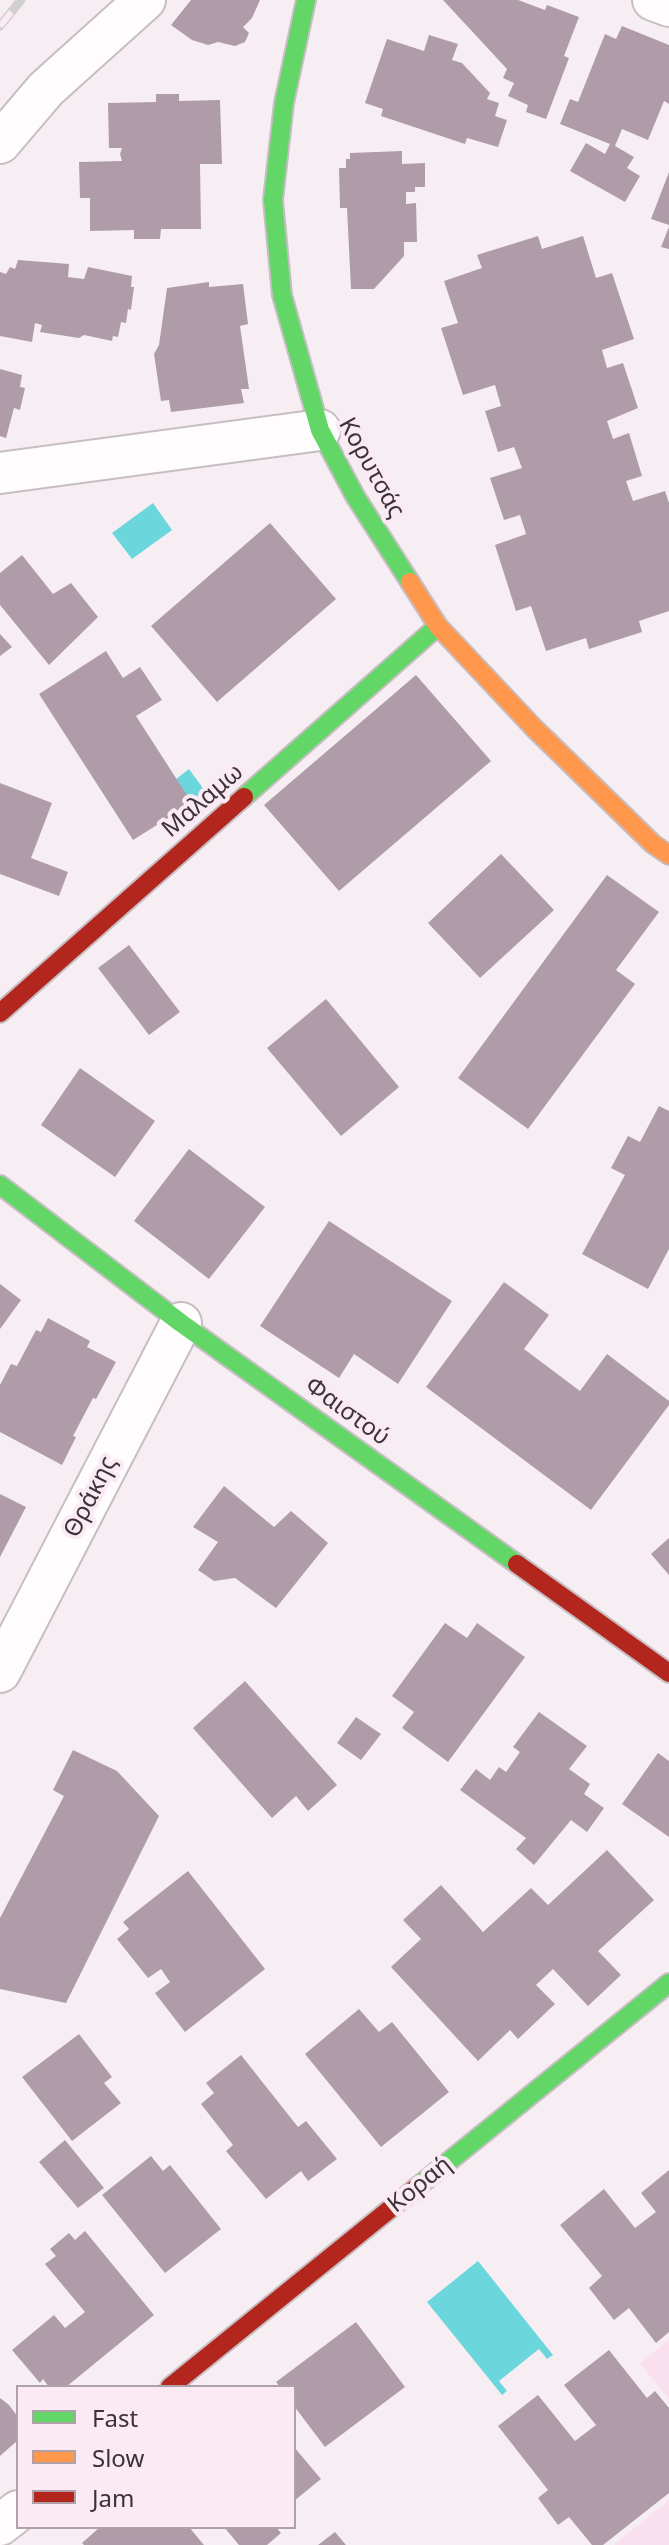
<!DOCTYPE html>
<html>
<head>
<meta charset="utf-8">
<style>
  body { margin:0 }
  #map { position:relative; width:669px; height:2545px; overflow:hidden; background:#f7eef3; font-family:"Noto Sans",sans-serif }
  canvas { display:block }
  .legend { position:absolute; left:16px; top:2385px; width:280px; height:144px; box-sizing:border-box; background:#fbeaf3; border:2px solid #aea1a8; margin:0; padding:10px 14px; list-style:none; font-size:24px; color:#3a3337 }
  .legend li { display:flex; align-items:center; gap:16px; height:40px }
  .legend b { width:40px; border:2px solid #aea1a8 }
</style>
</head>
<body>
<div id="map">
<canvas width="669" height="2545"></canvas>
<ul class="legend">
<li><b style="height:10px;background:#63d668"></b>Fast</li>
<li><b style="height:10px;background:#ff974d"></b>Slow</li>
<li><b style="height:10px;background:#b3261e"></b>Jam</li>
</ul>
</div>
<script>
const ctx = document.querySelector('canvas').getContext('2d');
ctx.lineJoin = 'round';
function paint(path, color) {
  ctx.fillStyle = color;
  ctx.fill(path, 'evenodd');
}
function shape(rows) {
  const path = new Path2D();
  for (const r of rows) {
    path.moveTo(r[0], r[1]);
    for (let i = 2; i < r.length; i += 2) path.lineTo(r[i], r[i + 1]);
  }
  return path;
}
function stroke(path, color, width, dash) {
  ctx.strokeStyle = color;
  ctx.lineWidth = width;
  ctx.lineCap = dash ? 'butt' : 'round';
  ctx.setLineDash(dash || []);
  ctx.stroke(path);
}
function drawText(font, color, halo, rows, align = 'center') {
  ctx.font = font + ' "Noto Sans",sans-serif';
  ctx.lineWidth = 8;
  ctx.setLineDash([]);
  ctx.textBaseline = 'middle';
  ctx.strokeStyle = halo;
  ctx.fillStyle = color;
  for (const [text, x, y, turn = 0] of rows) {
    ctx.save();
    ctx.translate(x, y);
    ctx.rotate((+turn || 0) * Math.PI / 180);
    ctx.textAlign = isNaN(turn) ? turn : align;
    if (halo) ctx.strokeText(text, 0, 0);
    ctx.fillText(text, 0, 0);
    ctx.restore();
  }
}
const green = shape([
  [669,2339,669,2399,640,2364],
  [669,2500,669,2545,614,2545]
]);
const water = shape([
  [153,503,172,530,132,559,112,533],
  [189,769,205,791,161,823,145,803],
  [478,2261,553,2355,547,2359,539,2349,499,2381,507,2391,502,2395,427,2302]
]);
const building = shape([
  [191,0,260,0,252,18,243,27,249,33,245,42,235,46,218,42,208,45,192,40,171,25],
  [443,0,518,0,545,10,547,5,579,17,564,56,569,58,546,119,526,112,528,105,508,96,514,83,503,78,507,69],
  [622,26,669,45,669,104,664,101,648,140,622,129,615,146,634,157,627,168,640,176,625,202,570,171,586,143,605,154,610,144,560,124,570,99,578,102,605,34,616,39],
  [429,35,458,44,452,60,462,63,490,93,487,99,499,103,495,116,507,120,498,147,467,138,465,144,381,116,383,109,365,103,387,39,424,51],
  [156,94,179,94,179,101,220,100,222,164,200,164,201,229,161,229,160,239,134,239,134,230,90,231,90,198,80,198,79,162,122,161,120,154,122,148,109,148,108,103,156,102],
  [402,151,402,164,425,163,425,187,415,187,415,192,406,192,406,204,416,203,417,242,404,242,404,256,374,289,351,289,347,208,340,208,339,168,346,168,346,159,350,159,350,153],
  [669,172,669,225,651,219],
  [669,227,669,249,661,247],
  [538,236,542,249,583,236,596,278,612,273,634,339,602,350,607,368,623,363,638,408,607,421,613,439,629,433,642,476,626,481,633,501,665,491,669,503,669,611,639,621,642,632,589,649,586,638,546,651,531,606,516,611,495,545,526,534,520,515,504,520,490,478,522,468,514,447,498,452,485,411,501,406,495,385,463,395,441,328,458,323,444,281,482,268,477,255],
  [18,260,69,264,68,277,84,279,88,267,132,276,131,287,134,287,131,310,128,309,126,323,121,322,118,337,113,336,112,341,84,335,79,338,40,332,42,325,35,323,32,342,0,336,0,272,6,274,10,267,15,269],
  [209,282,209,287,243,284,248,324,240,326,249,389,241,389,244,403,171,412,169,400,161,401,154,354,159,345,167,288],
  [0,369,22,375,20,387,25,388,20,410,14,408,6,438,0,436],
  [270,523,336,599,217,702,151,626],
  [22,555,53,594,71,583,98,617,49,665,0,605,0,573],
  [0,634,12,647,0,656],
  [106,651,123,678,140,667,162,700,136,716,192,803,133,840,39,694],
  [416,675,491,761,339,891,264,805],
  [0,783,52,803,31,858,68,872,59,896,0,874],
  [501,854,554,910,480,978,428,923],
  [607,875,659,912,616,970,635,984,528,1129,458,1078],
  [129,945,180,1012,149,1035,98,968],
  [326,999,399,1087,341,1136,267,1048],
  [80,1068,155,1121,115,1177,41,1125],
  [659,1106,669,1111,669,1249,648,1289,582,1254,625,1175,611,1168,628,1136,640,1142],
  [189,1149,265,1207,209,1279,134,1221],
  [329,1221,452,1301,398,1384,354,1354,339,1378,260,1326],
  [504,1282,549,1315,524,1349,580,1391,607,1354,669,1401,669,1405,591,1510,426,1387],
  [0,1284,21,1300,0,1329],
  [48,1318,90,1341,87,1347,116,1362,96,1399,93,1398,73,1436,76,1437,62,1465,0,1432,0,1385,11,1364,17,1366,36,1330,41,1332],
  [224,1486,274,1527,291,1511,328,1543,276,1608,235,1578,214,1581,198,1570,218,1542,193,1527],
  [0,1494,26,1507,0,1557],
  [669,1538,669,1575,651,1554],
  [445,1623,467,1638,477,1623,525,1657,448,1762,402,1728,414,1712,392,1696],
  [245,1681,337,1785,308,1811,296,1796,272,1818,193,1728],
  [539,1712,587,1746,569,1769,590,1784,584,1794,604,1808,587,1832,571,1820,534,1865,516,1849,526,1838,460,1790,476,1769,490,1780,499,1767,506,1772,520,1752,513,1747],
  [356,1717,381,1734,361,1760,337,1743],
  [73,1750,117,1771,159,1816,66,2003,0,1989,0,1918,64,1796,53,1790],
  [658,1753,669,1761,669,1837,622,1804],
  [607,1850,654,1900,598,1951,621,1975,588,2006,553,1969,536,1985,555,2004,518,2039,510,2030,478,2061,391,1967,421,1939,403,1920,441,1885,483,1932,531,1888,548,1905],
  [188,1871,265,1969,185,2032,155,1993,170,1982,161,1969,148,1978,117,1939,129,1929,123,1922],
  [359,2009,379,2032,392,2022,449,2092,381,2147,305,2054],
  [79,2034,112,2077,104,2083,121,2103,72,2141,22,2077],
  [241,2055,298,2127,306,2121,337,2159,308,2181,301,2171,266,2199,226,2151,233,2145,201,2104,214,2093,206,2083],
  [65,2140,104,2188,78,2208,39,2162],
  [151,2156,163,2171,170,2165,221,2229,165,2273,102,2195],
  [669,2170,669,2332,656,2343,629,2308,614,2320,589,2288,602,2276,560,2225,604,2189,635,2228,656,2212,641,2193],
  [85,2231,154,2315,66,2387,49,2387,43,2379,40,2383,12,2350,54,2315,65,2328,85,2312,45,2264,56,2256,50,2249,69,2233,75,2240],
  [356,2322,405,2387,325,2447,294,2406,294,2387,280,2387,276,2382],
  [609,2350,647,2398,655,2391,669,2408,669,2493,603,2545,592,2545,569,2517,558,2525,538,2498,548,2490,498,2426,538,2395,575,2441,596,2425,564,2385],
  [0,2398,9,2405,18,2417,18,2440,0,2456],
  [294,2447,321,2479,294,2501],
  [100,2527,189,2527,204,2545,84,2545,82,2543],
  [224,2527,276,2527,281,2533,267,2545,239,2545],
  [335,2532,346,2545,318,2545]
]);
const street = shape([
  [653,0,669,6],
  [0,143,46,89,145,0],
  [0,473,320,430],
  [0,1672,181,1323],
  [0,2525,18,2511]
]);
const fast = shape([
  [306,0,284,103,273,200,282,295,320,430,355,496,410,582],
  [244,797,438,626],
  [0,1185,181,1323,517,1564],
  [416,2188,669,1983]
]);
const slow = shape([
  [410,582,438,626,534,728,653,844,669,855]
]);
const jam = shape([
  [0,1013,244,797],
  [517,1564,669,1673],
  [170,2387,416,2188]
]);
const rail = shape([
  [0,26,21,0]
]);
const streetNames = [
  ["Κορυτσάς",371,468,61],
  ["Μαλαμω",203,801,-41],
  ["Φαιστού",347,1412,36],
  ["Θράκης",91,1497,-63],
  ["Κοραή",420,2185,-39]
];
paint(green, '#fadfef');
paint(water, '#6cd6dd');
paint(building, '#af9ca8');
stroke(street, '#c6bec2', 44);
stroke(fast, '#c6bec2', 22);
stroke(slow, '#c6bec2', 22);
stroke(jam, '#c6bec2', 22);
stroke(street, '#fefcfd', 40);
stroke(fast, '#63d668', 18);
stroke(slow, '#ff974d', 18);
stroke(jam, '#b3261e', 18);
stroke(rail, '#d1cfd0', 9);
stroke(rail, '#fbeaf3', 6, [18]);
drawText('24px', '#3a3337', '#fbeaf3', streetNames);
</script>
</body>
</html>
